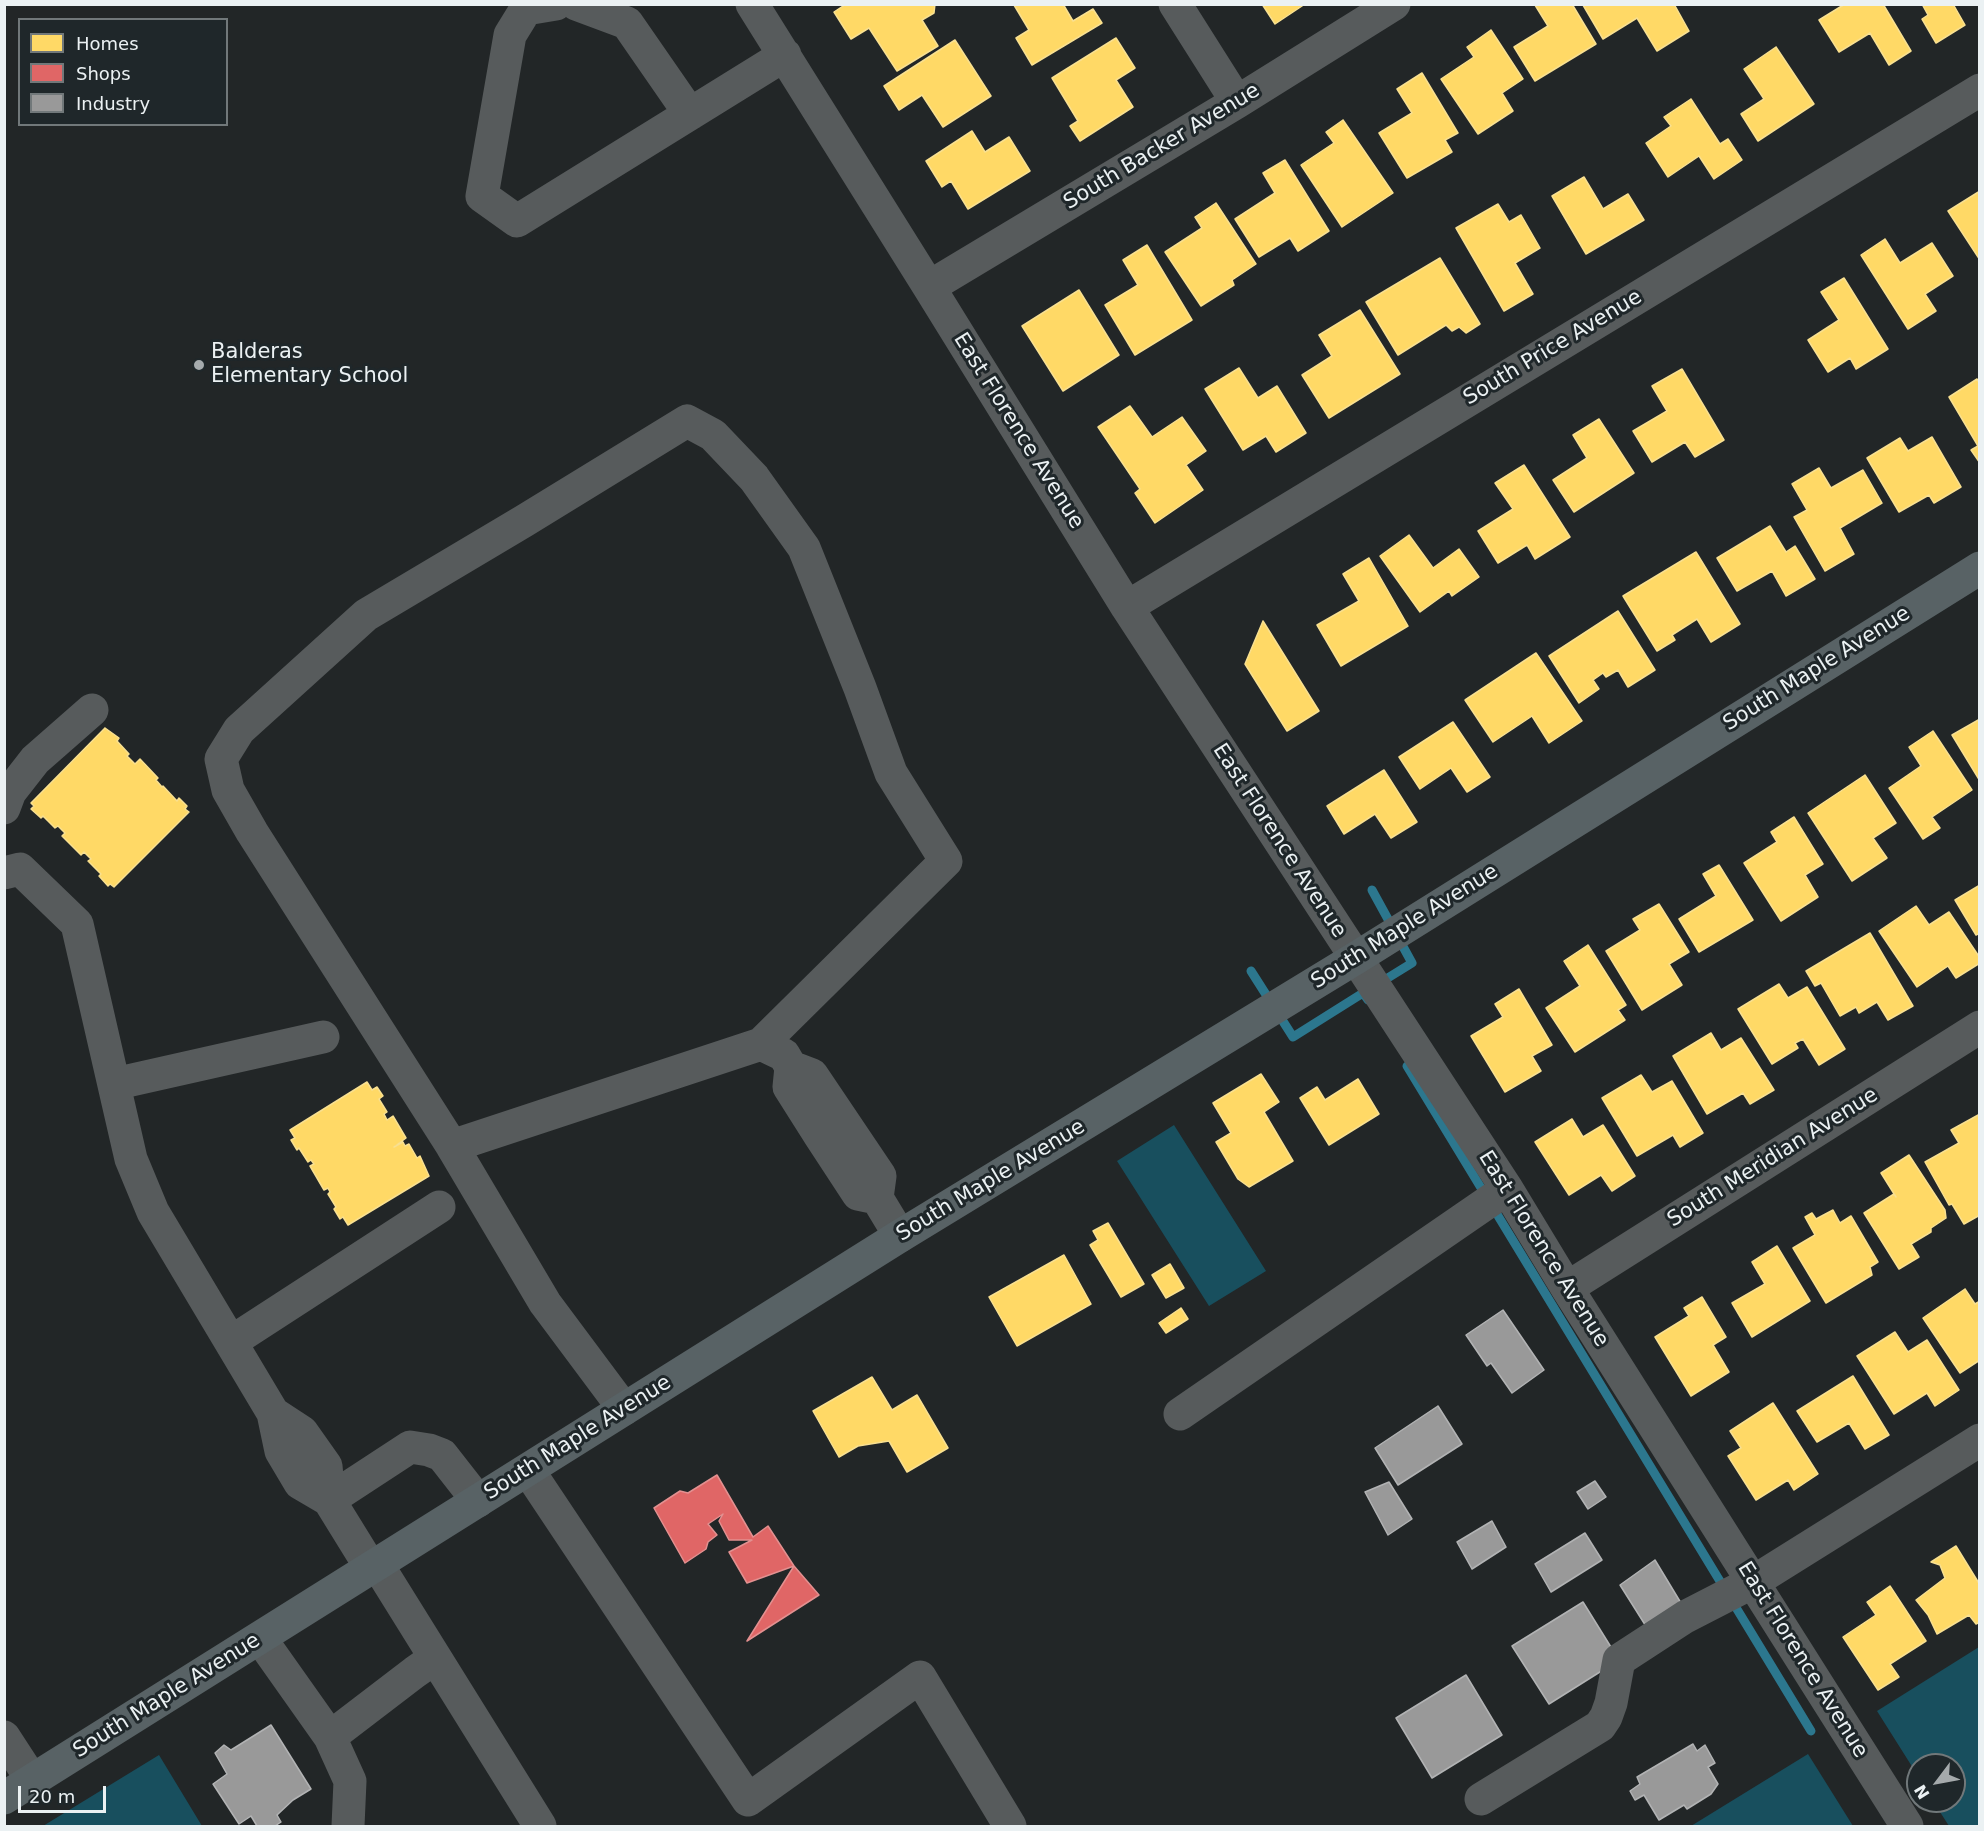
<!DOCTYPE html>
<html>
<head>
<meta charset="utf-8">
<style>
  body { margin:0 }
  #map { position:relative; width:1984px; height:1831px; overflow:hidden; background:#222627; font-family:"DejaVu Sans",sans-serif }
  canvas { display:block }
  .frame { position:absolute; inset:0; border:6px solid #ebf1f3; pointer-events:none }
  .legend { position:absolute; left:18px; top:18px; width:210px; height:108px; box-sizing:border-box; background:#1f272a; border:2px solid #71787a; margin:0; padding:8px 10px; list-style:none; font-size:18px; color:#ebf1f3 }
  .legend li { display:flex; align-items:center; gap:12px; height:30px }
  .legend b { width:30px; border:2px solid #71787a }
  .north { position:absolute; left:1906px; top:1753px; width:60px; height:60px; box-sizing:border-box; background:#1f272a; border:2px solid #71787a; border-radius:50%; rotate:238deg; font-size:16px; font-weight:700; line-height:24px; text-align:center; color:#ebf1f3 }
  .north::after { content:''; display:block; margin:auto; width:21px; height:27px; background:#a5aaac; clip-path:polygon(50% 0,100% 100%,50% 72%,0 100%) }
  .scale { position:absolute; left:18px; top:1786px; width:88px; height:27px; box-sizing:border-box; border:3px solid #ebf1f3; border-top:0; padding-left:8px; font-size:18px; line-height:21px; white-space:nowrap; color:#ebf1f3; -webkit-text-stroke:4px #1f272a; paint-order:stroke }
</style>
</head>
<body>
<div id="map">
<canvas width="1984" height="1831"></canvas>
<div class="frame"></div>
<ul class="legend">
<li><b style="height:16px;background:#ffd966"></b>Homes</li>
<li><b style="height:16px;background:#e06666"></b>Shops</li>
<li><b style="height:16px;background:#999"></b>Industry</li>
</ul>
<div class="north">N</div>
<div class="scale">20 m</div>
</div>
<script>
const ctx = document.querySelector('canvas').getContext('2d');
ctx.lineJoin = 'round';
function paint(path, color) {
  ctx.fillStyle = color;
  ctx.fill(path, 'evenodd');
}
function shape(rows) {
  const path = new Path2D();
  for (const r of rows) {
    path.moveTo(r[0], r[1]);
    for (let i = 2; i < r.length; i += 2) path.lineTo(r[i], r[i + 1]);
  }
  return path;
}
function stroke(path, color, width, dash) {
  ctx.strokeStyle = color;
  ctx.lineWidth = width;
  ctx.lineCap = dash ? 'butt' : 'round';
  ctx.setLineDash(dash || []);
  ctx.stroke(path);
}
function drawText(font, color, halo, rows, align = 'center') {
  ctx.font = font + ' "DejaVu Sans",sans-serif';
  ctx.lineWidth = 6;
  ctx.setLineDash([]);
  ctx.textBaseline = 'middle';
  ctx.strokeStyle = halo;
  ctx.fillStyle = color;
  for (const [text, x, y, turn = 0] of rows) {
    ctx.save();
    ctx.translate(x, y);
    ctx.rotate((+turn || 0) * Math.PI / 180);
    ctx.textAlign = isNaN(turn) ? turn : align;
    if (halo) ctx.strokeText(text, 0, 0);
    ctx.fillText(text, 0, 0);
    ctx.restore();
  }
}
const green = shape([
  [1174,1125,1266,1271,1209,1306,1117,1161],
  [1979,1647,1979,1826,1949,1826,1933,1801,1954,1801,1954,1765,1918,1765,1918,1776,1877,1711],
  [1808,1754,1853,1826,1691,1826],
  [159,1755,202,1826,43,1826]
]);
const homes = shape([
  [846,4,935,4,934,13,922,20,938,46,897,71,869,28,851,39,834,12,846,4],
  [1063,4,1073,21,1093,9,1102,23,1032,65,1016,38,1029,30,1014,5,1063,4],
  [1262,4,1305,4,1275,24,1262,4],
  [1572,4,1596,44,1535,81,1514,47,1548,26,1535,5,1572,4],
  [1585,4,1674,4,1689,31,1657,51,1637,18,1603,39,1583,5,1585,4],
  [1845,4,1883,4,1911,51,1889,65,1870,33,1839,52,1819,20,1845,4],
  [1922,4,1953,4,1965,25,1936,43,1922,19,1928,15,1922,4],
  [1491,30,1523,79,1502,93,1513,111,1478,134,1441,79,1474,57,1467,47,1491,30],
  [1116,38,1135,68,1116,80,1133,107,1080,141,1070,126,1078,121,1052,78,1116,38],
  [955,40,991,96,943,127,922,95,899,110,884,86,955,40],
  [1776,47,1814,104,1758,141,1741,114,1764,99,1744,69,1776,47],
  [1422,73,1458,133,1445,140,1452,152,1407,178,1379,133,1412,113,1397,89,1422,73],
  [1691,99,1720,144,1728,139,1742,160,1714,179,1699,156,1668,177,1646,143,1671,126,1664,117,1691,99],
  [1343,120,1393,193,1342,227,1301,165,1334,143,1326,132,1343,120],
  [972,131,985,152,1009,137,1030,171,968,209,951,181,942,187,926,161,972,131],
  [1285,160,1329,231,1298,251,1290,238,1259,257,1235,219,1275,193,1263,173,1285,160],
  [1584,177,1603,209,1628,194,1644,220,1586,254,1552,196,1584,177],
  [1980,191,1980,260,1948,211,1980,191],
  [1216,203,1256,264,1232,280,1234,285,1201,306,1165,252,1202,228,1195,217,1216,203],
  [1498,204,1509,222,1521,215,1540,248,1515,263,1533,294,1504,311,1456,228,1498,204],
  [1885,239,1900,263,1932,243,1953,276,1925,294,1936,311,1908,329,1861,255,1885,239],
  [1147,245,1192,320,1135,355,1105,305,1138,285,1123,260,1147,245],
  [1440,258,1480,324,1466,333,1459,327,1452,331,1446,325,1398,355,1366,302,1440,258],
  [1844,278,1888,349,1856,369,1850,358,1828,372,1808,340,1839,320,1821,292,1844,278],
  [1079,290,1119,355,1063,391,1022,326,1079,290],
  [1360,310,1400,374,1329,418,1302,375,1332,356,1319,335,1360,310],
  [1239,368,1258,398,1277,386,1306,433,1276,452,1266,436,1243,450,1205,389,1239,368],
  [1682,369,1724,440,1695,457,1685,442,1652,462,1633,431,1667,411,1652,386,1682,369],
  [1977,379,1980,384,1980,463,1971,450,1978,446,1949,397,1977,379],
  [1130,406,1152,437,1182,417,1206,451,1186,465,1203,490,1155,523,1135,493,1140,489,1098,427,1130,406],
  [1599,419,1634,473,1574,512,1553,480,1587,458,1573,435,1599,419],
  [1932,437,1961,487,1934,503,1929,495,1899,512,1867,458,1900,438,1908,451,1932,437],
  [1524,465,1570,537,1535,559,1527,545,1498,563,1478,531,1513,509,1495,483,1524,465],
  [1819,468,1831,488,1863,470,1882,503,1840,528,1854,554,1825,571,1794,517,1807,510,1792,484,1819,468],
  [1770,526,1786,552,1795,546,1815,579,1786,596,1772,571,1737,591,1717,558,1770,526],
  [1409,535,1433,568,1459,549,1479,577,1452,596,1449,591,1420,612,1380,556,1409,535],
  [1696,552,1740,624,1711,642,1697,619,1672,635,1675,640,1657,651,1623,596,1696,552],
  [1369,558,1408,626,1341,666,1317,625,1359,601,1343,574,1369,558],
  [1618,611,1655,670,1628,687,1618,670,1606,677,1603,673,1593,680,1599,689,1579,703,1549,656,1618,611],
  [1263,621,1319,711,1287,731,1245,664,1263,621],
  [1536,653,1582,721,1549,743,1532,716,1493,742,1465,700,1536,653],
  [1980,719,1980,781,1952,735,1980,719],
  [1453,722,1490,777,1467,792,1451,768,1420,789,1399,757,1453,722],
  [105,728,119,738,117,741,129,754,127,756,135,764,140,759,158,778,156,780,162,787,163,786,177,801,179,798,187,806,185,809,189,812,114,887,110,884,108,886,99,876,101,874,88,861,91,859,84,852,81,855,62,836,65,833,58,826,55,828,43,816,41,818,31,809,34,806,31,803,105,728],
  [1933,731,1972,790,1932,817,1940,828,1923,839,1889,788,1921,766,1909,747,1933,731],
  [1384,770,1417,822,1391,838,1375,814,1344,834,1327,806,1384,770],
  [1865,775,1896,823,1873,838,1887,858,1852,881,1808,813,1865,775],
  [1794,817,1823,864,1805,875,1818,897,1781,921,1744,863,1777,842,1771,832,1794,817],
  [1719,865,1753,920,1699,952,1679,919,1716,896,1703,874,1719,865],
  [1980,885,1980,933,1976,935,1955,900,1980,885],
  [1659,904,1689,952,1669,964,1682,985,1642,1010,1606,951,1640,930,1633,919,1659,904],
  [1916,906,1929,925,1949,912,1980,958,1980,963,1956,978,1948,966,1917,987,1879,931,1916,906],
  [1870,933,1913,1006,1888,1020,1877,1002,1859,1013,1856,1007,1840,1016,1821,983,1815,986,1806,971,1870,933],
  [1588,945,1626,1005,1618,1010,1625,1020,1575,1052,1546,1008,1580,986,1564,961,1588,945],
  [1779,984,1788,998,1807,987,1845,1049,1819,1065,1803,1039,1795,1043,1798,1048,1772,1064,1738,1009,1779,984],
  [1519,989,1552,1045,1532,1056,1541,1071,1505,1092,1471,1036,1503,1017,1495,1004,1519,989],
  [1711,1033,1721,1050,1741,1038,1774,1090,1750,1104,1743,1093,1707,1114,1673,1056,1711,1033],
  [1261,1074,1279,1102,1264,1112,1293,1161,1249,1187,1238,1179,1216,1142,1231,1133,1213,1103,1261,1074],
  [1641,1075,1652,1092,1672,1081,1703,1133,1680,1147,1673,1135,1637,1156,1602,1098,1641,1075],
  [1358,1079,1379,1114,1329,1145,1300,1098,1317,1087,1325,1100,1358,1079],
  [367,1082,372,1090,377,1087,383,1096,379,1099,387,1112,384,1114,387,1120,393,1116,406,1138,394,1147,403,1142,405,1146,409,1144,417,1158,420,1156,429,1176,348,1225,343,1217,340,1219,334,1209,336,1207,328,1194,330,1192,328,1188,324,1190,310,1166,314,1164,311,1160,308,1162,299,1148,297,1150,291,1140,295,1138,290,1130,367,1082],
  [1980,1114,1980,1215,1964,1224,1952,1204,1949,1205,1925,1162,1959,1143,1951,1130,1980,1114],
  [1572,1119,1583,1137,1603,1125,1635,1176,1612,1191,1601,1175,1569,1195,1535,1142,1572,1119],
  [1909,1155,1945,1210,1946,1218,1931,1228,1931,1232,1911,1244,1919,1257,1899,1269,1864,1213,1894,1194,1896,1197,1881,1173,1909,1155],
  [1833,1210,1840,1223,1851,1216,1878,1262,1870,1267,1872,1275,1826,1303,1793,1248,1815,1235,1805,1217,1812,1213,1816,1219,1833,1210],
  [1108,1223,1144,1284,1121,1297,1090,1245,1098,1240,1093,1231,1108,1223],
  [1777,1246,1810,1301,1752,1337,1732,1303,1765,1284,1752,1262,1777,1246],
  [1064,1255,1091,1304,1017,1346,989,1297,1064,1255],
  [1170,1264,1184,1288,1166,1298,1152,1275,1170,1264],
  [1965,1289,1975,1304,1980,1301,1980,1360,1960,1373,1923,1318,1965,1289],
  [1702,1297,1726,1337,1713,1345,1729,1372,1691,1396,1655,1337,1689,1316,1684,1308,1702,1297],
  [1181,1308,1188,1319,1166,1333,1159,1323,1181,1308],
  [1895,1332,1908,1352,1927,1340,1959,1390,1935,1406,1927,1393,1894,1414,1857,1356,1895,1332],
  [1853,1376,1889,1435,1865,1449,1849,1423,1817,1442,1797,1411,1853,1376],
  [872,1377,892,1410,917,1395,948,1448,907,1472,889,1441,858,1446,839,1457,813,1411,872,1377],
  [1773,1403,1818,1474,1794,1490,1788,1480,1756,1500,1728,1456,1741,1448,1730,1431,1773,1403],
  [1956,1546,1980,1585,1980,1622,1976,1624,1969,1615,1937,1634,1928,1615,1916,1600,1945,1578,1940,1565,1931,1562,1956,1546],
  [1890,1586,1926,1641,1890,1664,1899,1677,1878,1690,1843,1637,1876,1615,1867,1602,1890,1586]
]);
const shops = shape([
  [717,1475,753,1537,768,1526,794,1566,747,1583,729,1552,752,1540,729,1540,719,1521,723,1514,708,1524,717,1535,708,1542,706,1549,685,1563,654,1508,680,1491,688,1493,717,1475],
  [794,1566,819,1595,747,1641,794,1566]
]);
const industry = shape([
  [1503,1310,1544,1370,1512,1393,1491,1363,1487,1366,1466,1335,1503,1310],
  [1438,1406,1462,1444,1398,1485,1375,1448,1438,1406],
  [1595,1481,1606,1497,1588,1509,1577,1492,1595,1481],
  [1389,1482,1412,1519,1388,1535,1365,1492,1389,1482],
  [1492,1521,1506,1547,1472,1569,1457,1542,1492,1521],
  [1585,1533,1602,1560,1551,1592,1535,1564,1585,1533],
  [1655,1560,1684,1608,1649,1631,1620,1585,1655,1560],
  [1583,1602,1619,1660,1549,1704,1512,1646,1583,1602],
  [1466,1675,1502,1735,1432,1778,1396,1718,1466,1675],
  [271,1725,311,1789,293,1800,277,1815,281,1822,275,1826,257,1826,251,1816,239,1824,213,1784,227,1774,215,1753,224,1745,231,1750,271,1725],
  [1693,1744,1697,1751,1705,1745,1715,1763,1708,1767,1718,1784,1711,1794,1687,1809,1684,1805,1659,1820,1644,1795,1635,1800,1630,1791,1640,1784,1637,1777,1693,1744]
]);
const stream = shape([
  [1372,890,1412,963,1378,984],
  [1251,971,1293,1037,1363,993,1368,1000],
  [1407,1066,1811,1731]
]);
const minor = shape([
  [556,4,526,9,510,35,482,196,517,221,785,55],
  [576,4,627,23,690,114],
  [752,4,929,287,1127,607,1507,1189,1567,1288,1907,1826],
  [1175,4,1237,102],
  [929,287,1237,102,1394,4],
  [1127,607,1980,90],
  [4,808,10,792,35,760,92,710],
  [4,873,20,869,77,924,131,1159,153,1212,273,1413,281,1451,300,1483,329,1500,371,1568],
  [791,1067,789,1087,820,1136,858,1194,877,1198],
  [114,1084,323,1037],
  [452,1146,761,1044,784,1055,791,1067,812,1075,880,1176,877,1198,900,1236],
  [1567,1288,1980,1027],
  [231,1342,439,1207],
  [624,1409,545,1303,452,1146,252,832,228,790,221,759,239,730,366,615,524,521,687,421,713,435,754,478,804,548,860,688,891,773,946,861,761,1044],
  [273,1413,302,1432,326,1466,329,1500],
  [1180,1414,1507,1189],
  [528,1470,748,1800,920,1677,1010,1826],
  [329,1500,410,1447,429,1450,442,1455,478,1501],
  [377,1564,540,1826],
  [260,1638,330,1737,350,1781,348,1826],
  [4,1737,32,1780],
  [330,1737,415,1672,435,1658],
  [1481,1799,1600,1726,1606,1717,1611,1703,1619,1660,1685,1617,1753,1582,1980,1440]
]);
const major = shape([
  [4,1798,900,1236,1356,958,1980,568]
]);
const markers = [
  [199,365,6,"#a5aaac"]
];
const streetNames = [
  ["South Backer Avenue",1162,147,-31],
  ["South Price Avenue",1553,348,-31],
  ["East Florence Avenue",1018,431,58],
  ["South Maple Avenue",1817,669,-32],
  ["East Florence Avenue",1279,841,57],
  ["South Maple Avenue",1405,927,-32],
  ["South Meridian Avenue",1773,1158,-32],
  ["South Maple Avenue",991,1181,-31],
  ["East Florence Avenue",1543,1249,58],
  ["South Maple Avenue",578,1438,-32],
  ["East Florence Avenue",1802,1660,58],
  ["South Maple Avenue",167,1696,-32]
];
const poiNames = [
  ["Balderas",211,353],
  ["Elementary School",211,377]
];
paint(green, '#184f5e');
paint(homes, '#ffd966');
stroke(homes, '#f9e090', 1.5);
paint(shops, '#e06666');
stroke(shops, '#e39090', 1.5);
paint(industry, '#999');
stroke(industry, '#b2b3b4', 1.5);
stroke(stream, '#2c778e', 9);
stroke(minor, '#575b5c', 33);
stroke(major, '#586265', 33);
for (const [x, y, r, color] of markers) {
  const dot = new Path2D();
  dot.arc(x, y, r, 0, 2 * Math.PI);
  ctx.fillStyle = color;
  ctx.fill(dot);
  stroke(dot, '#1f272a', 2);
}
drawText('21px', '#ebf1f3', '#1f272a', streetNames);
drawText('21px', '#ebf1f3', '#1f272a', poiNames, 'left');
</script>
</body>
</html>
